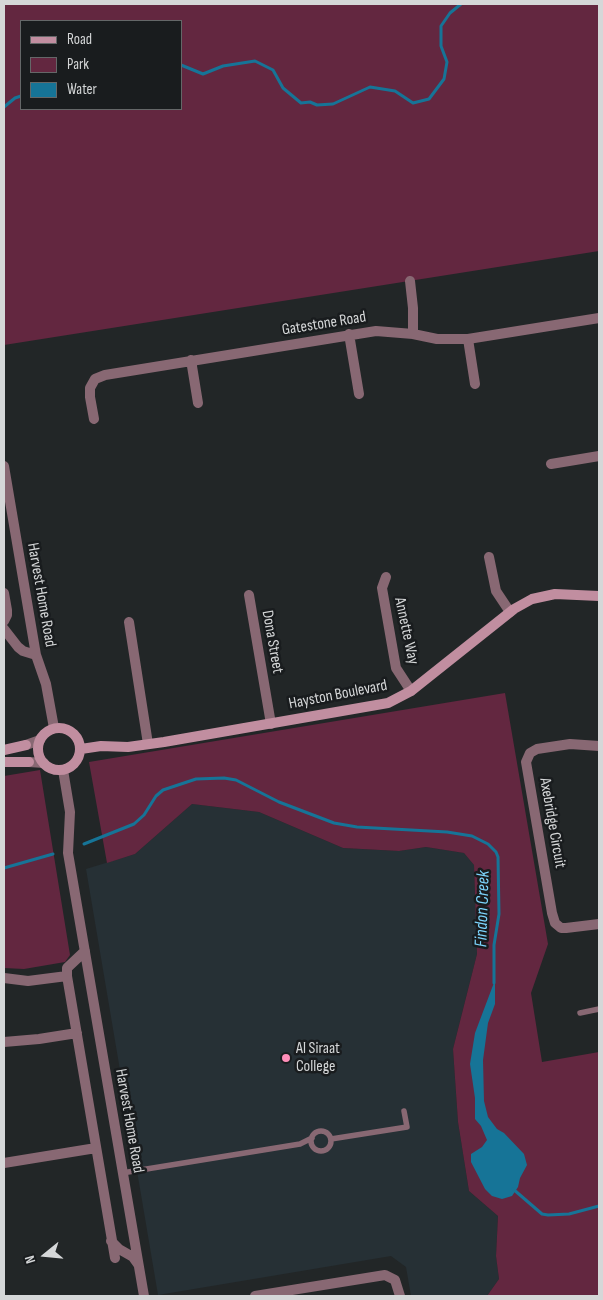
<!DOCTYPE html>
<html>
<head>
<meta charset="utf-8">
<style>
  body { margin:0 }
  #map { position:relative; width:603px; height:1300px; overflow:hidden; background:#222627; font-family:"Sofia Sans Condensed",sans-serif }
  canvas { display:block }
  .frame { position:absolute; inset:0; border:5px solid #d5d7d8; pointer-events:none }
  .legend { position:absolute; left:20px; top:20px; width:162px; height:90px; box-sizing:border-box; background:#191c1e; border:1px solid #646768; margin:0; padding:6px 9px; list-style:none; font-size:15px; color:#d5d7d8 }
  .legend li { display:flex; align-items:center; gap:10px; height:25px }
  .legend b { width:25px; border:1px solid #646768 }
  .north { position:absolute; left:20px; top:1230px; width:50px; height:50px; -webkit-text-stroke:4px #191c1e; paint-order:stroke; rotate:253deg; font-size:14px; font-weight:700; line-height:20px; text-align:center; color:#d5d7d8 }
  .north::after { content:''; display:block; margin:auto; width:18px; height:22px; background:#d5d7d8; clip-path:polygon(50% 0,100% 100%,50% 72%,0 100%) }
</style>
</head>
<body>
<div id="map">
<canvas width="603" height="1300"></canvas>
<div class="frame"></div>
<ul class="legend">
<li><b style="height:6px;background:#c18ea0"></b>Road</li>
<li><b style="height:14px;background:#632740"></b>Park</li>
<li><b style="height:14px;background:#167497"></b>Water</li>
</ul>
<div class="north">N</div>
</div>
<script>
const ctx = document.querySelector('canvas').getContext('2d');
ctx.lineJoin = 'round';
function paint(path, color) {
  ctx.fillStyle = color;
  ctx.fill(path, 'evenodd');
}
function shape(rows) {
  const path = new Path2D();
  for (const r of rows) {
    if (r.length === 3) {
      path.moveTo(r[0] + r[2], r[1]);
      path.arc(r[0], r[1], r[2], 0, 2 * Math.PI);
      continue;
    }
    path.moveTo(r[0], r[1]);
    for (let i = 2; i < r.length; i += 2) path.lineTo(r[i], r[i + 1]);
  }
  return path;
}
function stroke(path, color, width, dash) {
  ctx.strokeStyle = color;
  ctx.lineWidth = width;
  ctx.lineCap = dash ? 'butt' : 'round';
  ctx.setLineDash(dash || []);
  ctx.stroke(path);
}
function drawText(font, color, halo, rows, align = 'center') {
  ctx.font = font + ' "Sofia Sans Condensed",sans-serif';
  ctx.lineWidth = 5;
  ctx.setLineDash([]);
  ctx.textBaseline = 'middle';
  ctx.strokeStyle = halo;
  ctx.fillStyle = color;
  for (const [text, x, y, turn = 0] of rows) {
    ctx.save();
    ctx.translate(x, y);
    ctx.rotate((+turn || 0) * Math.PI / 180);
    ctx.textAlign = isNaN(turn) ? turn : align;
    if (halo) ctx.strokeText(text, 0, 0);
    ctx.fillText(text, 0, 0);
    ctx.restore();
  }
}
const built = shape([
  [192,804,259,812,343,848,399,851,426,847,464,853,474,865,477,954,453,1049,458,1122,469,1191,498,1216,496,1256,499,1279,487,1296,411,1296,406,1267,391,1256,158,1295,86,869,135,854]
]);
const green = shape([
  [4,4,599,4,599,251,4,345],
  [21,21,181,21,181,109,21,109],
  [505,693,548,944,531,993,542,1062,599,1052,599,1296,487,1296,499,1279,496,1256,498,1216,469,1191,458,1122,453,1049,477,954,474,865,464,853,426,847,399,851,343,848,259,812,192,804,135,854,107,863,89,762],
  [40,770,70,955,65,962,24,969,4,968,4,776]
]);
const water = shape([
  [495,980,495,1004,488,1023,483,1060,484,1101,488,1117,497,1129,504,1133,524,1154,527,1165,520,1178,518,1187,512,1196,502,1199,492,1196,485,1189,471,1162,471,1154,482,1147,487,1140,481,1126,475,1119,475,1098,470,1064,475,1033]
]);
const stream = shape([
  [181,65,203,74,223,66,255,61,273,70,283,88,301,103,310,102,317,105,333,104,370,87,395,91,413,103,429,99,444,79,447,62,441,46,441,26,450,13,461,4],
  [4,107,15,98,21,96],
  [84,844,134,824,144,815,156,796,163,790,196,779,224,778,236,780,279,802,334,823,357,827,447,832,472,836,488,844,496,852,498,857,499,914,494,945,494,983],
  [4,868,53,854],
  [513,1189,542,1214,548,1215,569,1214,599,1206]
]);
const lane = shape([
  [580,1013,599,1009],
  [321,1141,10],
  [331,1139,407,1127,404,1111],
  [122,1173,300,1144,312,1138]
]);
const street = shape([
  [410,281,413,308,413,334],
  [349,334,359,394],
  [468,339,475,384],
  [191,360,198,403],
  [94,419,90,397,90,388,95,379,105,375,376,331,413,334,437,339,468,339,599,318],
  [551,464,599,456],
  [4,466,36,655,46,684,54,728],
  [489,557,496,591,510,612],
  [386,577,382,588,396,668,411,691],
  [4,593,7,610,7,615,4,621],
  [249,595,271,724],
  [129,622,148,744],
  [4,629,18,647,23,651,36,655],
  [26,745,40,740],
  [599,746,570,744,537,749,530,753,526,762,552,913,555,923,561,928,566,928,599,924],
  [29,762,44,763],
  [63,770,70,812,68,853,144,1296],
  [85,951,67,968,67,976,115,1258],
  [4,978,28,981,67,976],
  [4,1042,39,1039,77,1033],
  [4,1163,96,1148],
  [111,1241,119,1249,133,1257,138,1264],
  [255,1296,385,1275,395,1280,400,1296]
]);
const secondary = shape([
  [59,749,21],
  [81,749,101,746,128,747,164,742,388,703,411,691,514,609,532,599,555,594,599,596],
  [4,750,26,745],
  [4,762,29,762]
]);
const markers = [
  [286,1058,5,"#ff8eb9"]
];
const streetNames = [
  ["Gatestone Road",324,324,-9],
  ["Harvest Home Road",41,595,80],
  ["Annette Way",406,631,78],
  ["Dona Street",272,642,80],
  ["Hayston Boulevard",338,695,-11],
  ["Axebridge Circuit",552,823,80],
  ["Harvest Home Road",129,1121,80]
];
const poiNames = [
  ["Al Siraat",296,1049],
  ["College",296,1067]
];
const waterNames = [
  ["Findon Creek",483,909,-88]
];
paint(built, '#263035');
paint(green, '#632740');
paint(water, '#167497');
stroke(stream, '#167497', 3);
stroke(lane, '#886873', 5.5);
stroke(street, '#886873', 10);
stroke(secondary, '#c18ea0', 10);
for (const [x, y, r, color] of markers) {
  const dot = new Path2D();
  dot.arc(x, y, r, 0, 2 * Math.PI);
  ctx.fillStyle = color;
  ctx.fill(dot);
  stroke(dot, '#191c1e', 2);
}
drawText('16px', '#d5d7d8', '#191c1e', streetNames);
drawText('16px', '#d5d7d8', '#191c1e', poiNames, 'left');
drawText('italic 18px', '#7cd4fc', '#191c1e', waterNames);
</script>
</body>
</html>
